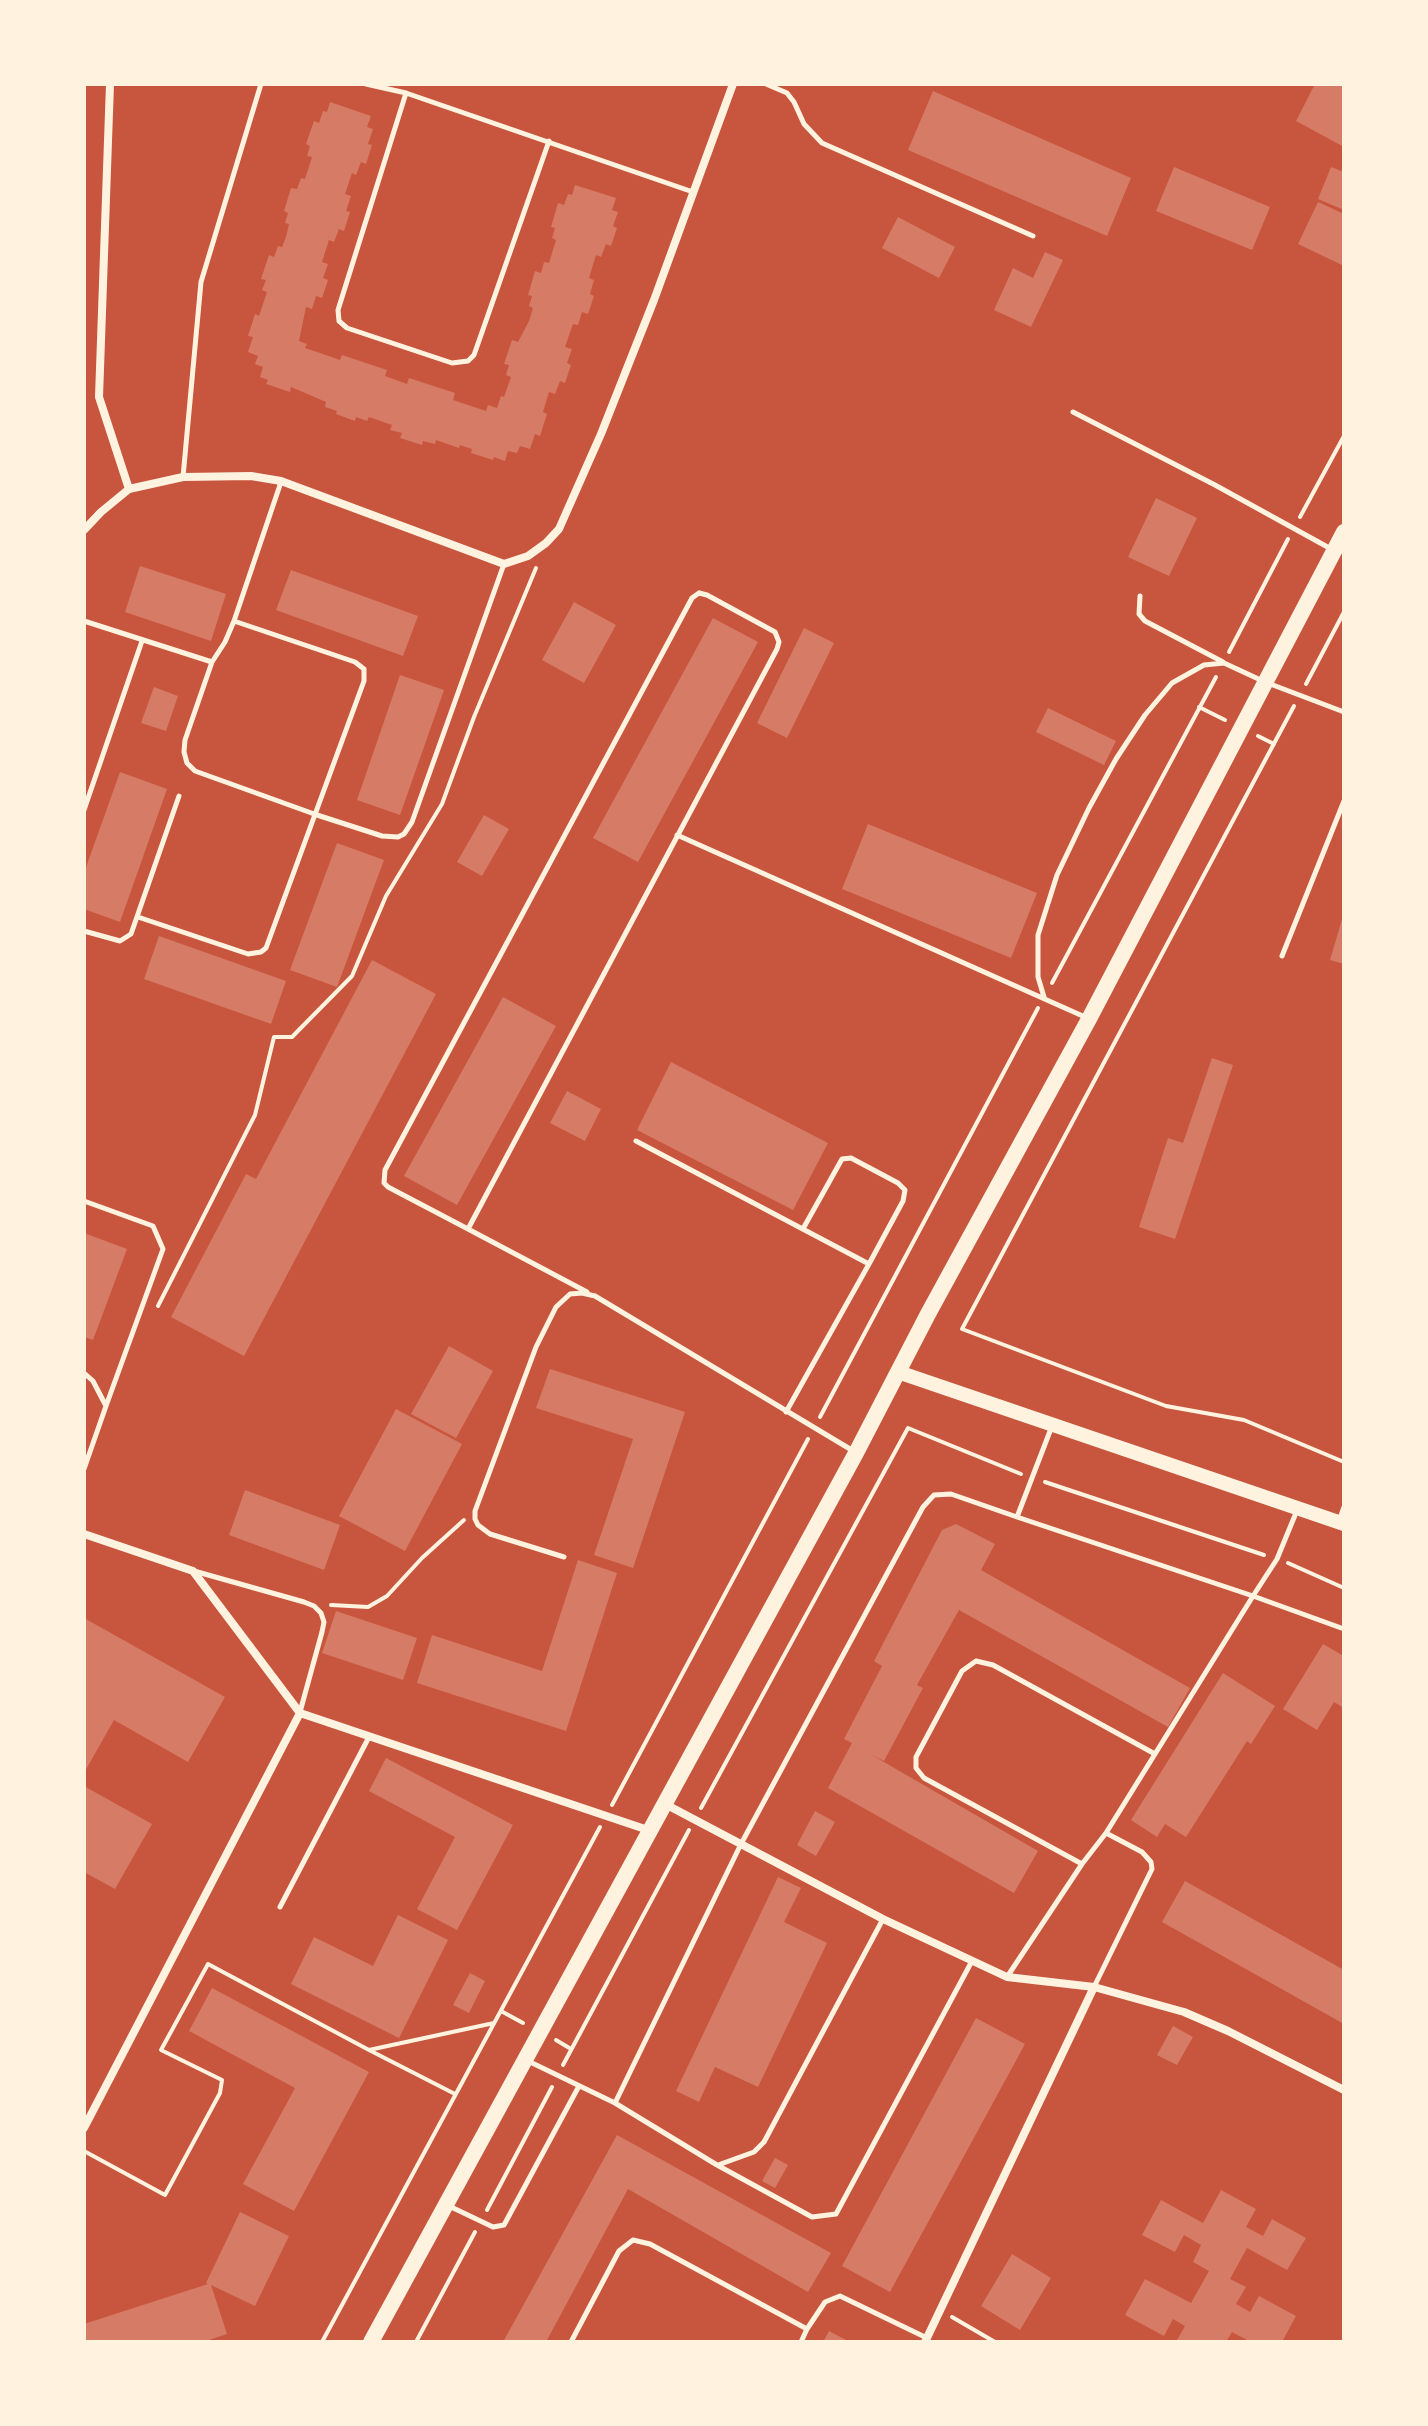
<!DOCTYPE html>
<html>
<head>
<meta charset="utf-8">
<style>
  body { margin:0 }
  #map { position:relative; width:1428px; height:2426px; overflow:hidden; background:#c8553d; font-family:Helvetica,sans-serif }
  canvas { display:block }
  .frame { position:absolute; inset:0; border:86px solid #fff3e0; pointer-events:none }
</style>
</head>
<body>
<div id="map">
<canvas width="1428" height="2426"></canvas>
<div class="frame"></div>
</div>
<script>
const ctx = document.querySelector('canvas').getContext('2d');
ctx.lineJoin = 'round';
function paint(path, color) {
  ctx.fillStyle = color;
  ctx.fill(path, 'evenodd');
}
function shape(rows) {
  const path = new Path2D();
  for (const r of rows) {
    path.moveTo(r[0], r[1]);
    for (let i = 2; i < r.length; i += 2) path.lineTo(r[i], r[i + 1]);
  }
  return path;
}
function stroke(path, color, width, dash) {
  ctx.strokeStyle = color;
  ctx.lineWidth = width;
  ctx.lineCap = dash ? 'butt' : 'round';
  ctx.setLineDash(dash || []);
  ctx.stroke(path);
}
const building = shape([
  [1315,84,1344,86,1344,147,1296,121],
  [933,91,1131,178,1107,236,908,150],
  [330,102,371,116,367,127,373,129,368,144,372,145,366,164,361,162,356,175,352,173,345,194,351,196,346,211,350,212,344,231,339,229,334,242,329,240,322,262,328,264,323,278,328,280,322,298,316,296,312,309,306,307,299,341,307,344,305,348,320,353,340,360,342,355,387,370,385,376,407,384,409,378,455,393,453,400,486,411,488,405,497,408,501,396,504,397,511,377,506,375,509,365,504,364,512,340,518,342,529,321,533,308,529,306,532,296,528,295,535,271,541,273,544,262,549,263,556,240,552,238,555,228,551,227,558,203,564,205,568,194,572,195,575,185,616,198,612,210,618,212,613,226,617,228,611,246,606,244,601,257,596,255,589,278,594,280,590,294,594,296,588,314,582,312,578,325,573,324,565,347,572,349,567,363,571,365,565,383,560,381,555,394,549,392,543,412,547,414,540,436,535,434,530,449,520,446,517,453,508,451,505,461,494,457,493,460,471,453,472,449,460,445,459,448,436,440,435,444,423,441,422,445,400,438,402,433,390,430,392,425,369,417,367,421,356,417,355,421,336,414,337,411,325,407,326,402,291,387,290,392,266,384,268,380,260,377,263,367,255,364,258,356,248,352,253,337,248,336,255,314,259,316,267,292,262,290,266,280,261,279,269,255,274,257,278,246,282,247,286,237,289,224,285,223,288,213,284,211,291,188,297,189,301,178,305,179,312,157,307,156,310,146,306,144,314,121,319,123,323,111,327,112],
  [1174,167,1270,207,1252,250,1156,211],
  [1331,167,1344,172,1344,210,1318,199],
  [1318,202,1344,214,1344,266,1298,244],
  [898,217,955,247,939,278,882,248],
  [1045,252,1063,260,1031,327,994,310,1013,268,1033,278],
  [1156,498,1197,518,1169,576,1128,557],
  [140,566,226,594,211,641,125,612],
  [291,570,418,616,403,656,276,610],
  [574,602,616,625,584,683,542,660],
  [713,618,758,642,638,862,593,838],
  [804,628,834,643,787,738,757,723],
  [400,675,444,690,400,815,357,800],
  [154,687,178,696,166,731,141,723],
  [1048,708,1116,741,1104,765,1036,732],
  [120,772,167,789,120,922,84,909,84,873],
  [484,815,509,829,482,876,457,862],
  [868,824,1037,893,1011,958,842,889],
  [337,843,384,860,337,987,290,970],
  [1343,916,1344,916,1344,964,1330,960],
  [159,936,286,981,271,1024,144,979],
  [372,960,436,994,244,1356,171,1317,246,1174,256,1179],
  [503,997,556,1026,457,1205,404,1176],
  [1212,1058,1233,1065,1175,1239,1139,1227,1168,1138,1183,1143],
  [671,1062,828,1143,793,1210,637,1130],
  [567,1091,601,1109,585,1141,550,1123],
  [84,1233,127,1249,93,1340,84,1337],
  [449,1346,493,1371,456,1438,411,1414],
  [550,1369,685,1412,633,1568,594,1555,633,1439,536,1408],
  [396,1409,462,1444,405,1551,339,1516],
  [245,1490,340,1525,324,1570,229,1535],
  [956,1524,995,1544,981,1570,1190,1688,1168,1727,959,1610,917,1685,923,1688,884,1761,870,1754,1038,1851,1014,1893,828,1788,852,1743,844,1739,882,1666,874,1661,942,1530],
  [578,1560,617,1573,566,1731,417,1683,432,1635,542,1671],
  [336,1611,417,1638,403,1680,322,1653],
  [84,1618,225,1697,188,1762,114,1720,84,1773],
  [1323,1644,1344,1656,1344,1708,1334,1702,1317,1730,1283,1709],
  [1223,1673,1275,1706,1251,1744,1247,1741,1186,1837,1165,1824,1157,1837,1131,1820],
  [386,1758,513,1825,457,1930,417,1909,455,1837,369,1791],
  [84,1786,152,1824,115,1889,84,1872],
  [815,1811,835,1822,816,1856,797,1845],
  [778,1877,801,1888,784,1922,827,1943,758,2087,715,2067,699,2102,676,2091],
  [1185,1881,1344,1970,1344,2024,1162,1922],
  [398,1915,448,1940,399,2038,291,1984,314,1937,373,1966],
  [470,1973,485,1981,469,2013,453,2005],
  [212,1988,369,2072,294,2211,243,2184,295,2088,189,2031],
  [976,2018,1025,2044,890,2292,842,2266],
  [1173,2026,1193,2037,1177,2065,1157,2055],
  [617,2135,831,2253,808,2292,628,2189,546,2342,503,2342],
  [775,2158,788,2165,775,2188,762,2181],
  [1221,2190,1256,2209,1246,2227,1263,2236,1272,2219,1306,2238,1287,2270,1247,2248,1230,2279,1246,2287,1236,2304,1250,2312,1259,2296,1296,2316,1282,2342,1251,2342,1232,2332,1226,2342,1176,2342,1185,2326,1173,2319,1164,2336,1125,2315,1145,2279,1191,2303,1209,2271,1193,2262,1201,2245,1184,2235,1175,2252,1142,2235,1161,2200,1203,2223],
  [240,2212,289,2236,255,2306,211,2285,227,2334,203,2342,84,2342,84,2324,208,2284,206,2283],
  [1012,2254,1051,2278,1020,2330,981,2306],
  [829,2331,850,2342,823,2342]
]);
const path = shape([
  [1300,517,1344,436],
  [1229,652,1288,539],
  [1306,684,1344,612],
  [1294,706,962,1329,1166,1406,1244,1420,1344,1462],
  [1199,707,1225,720],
  [1258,736,1274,744],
  [1052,983,1216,677],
  [158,1306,255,1115,274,1037,292,1037,352,976,386,896,442,804,474,717,536,568],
  [820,1417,1038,1008],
  [1045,1482,1264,1555],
  [1288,1563,1344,1588],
  [331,1605,368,1607,387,1596,422,1558,464,1520],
  [612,1805,808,1439],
  [701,1808,908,1428,1021,1474],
  [501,2011,523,2023],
  [556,2040,571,2049],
  [563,2065,689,1830],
  [455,2094,369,2050,494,2023],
  [84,2151,165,2195,220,2093,222,2080,161,2050,208,1964,369,2050],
  [487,2210,552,2087],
  [952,2317,995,2342],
  [322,2342,600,1827],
  [416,2342,475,2232]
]);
const service = shape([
  [366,84,406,93,693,192],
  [766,84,787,93,794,102,804,124,822,143,1033,236],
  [406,93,338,310,339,321,347,328,452,363,468,361,474,355,549,141],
  [1073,412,1215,485,1333,550],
  [183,477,201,282,261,84],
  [699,593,707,595,775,632,779,642,777,649,468,1229,388,1187,384,1183,385,1170,692,598,699,593],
  [1140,596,1139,614,1145,621,1223,662],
  [84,621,212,662,225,642,234,621],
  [212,662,185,740,184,752,187,763,195,771,317,815,382,836,398,837,404,834,412,822,504,564],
  [84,810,142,641],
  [677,835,1085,1017],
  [138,917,248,954,261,952,266,948,364,681,364,669,355,662,234,621,281,482],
  [84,931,120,941,131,934,179,796],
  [1282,956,1344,801],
  [1044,997,1038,977,1038,935,1057,875,1089,808,1116,759,1145,715,1172,683,1204,665,1224,663,1265,682,1344,712],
  [636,1141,869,1264,786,1412],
  [84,1201,153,1226,163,1249,106,1406],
  [804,1227,842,1159,851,1158,898,1183,905,1190,903,1201,869,1264],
  [468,1229,587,1292],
  [84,1373,93,1381,106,1406,84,1469],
  [1298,1508,1277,1559,1253,1596,1344,1629],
  [1339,1521,1344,1507],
  [564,1557,490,1534,478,1525,475,1519,475,1511,536,1347,556,1307,570,1294,582,1293,595,1296,855,1452],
  [194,1571,304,1602,314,1606,321,1613,324,1622,322,1632,300,1712],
  [1082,1864,924,1778,916,1768,916,1757,962,1671,976,1661,993,1665,1155,1754],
  [280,1907,369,1737],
  [1007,1977,1082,1864,1106,1833,1253,1596,1017,1517,1052,1426],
  [1094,1987,1152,1869,1151,1862,1142,1852,1106,1833],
  [528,2061,615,2103,717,2165,812,2217,836,2214,972,1961],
  [615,2103,741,1844,923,1507,934,1495,951,1494,1017,1517],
  [718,2165,754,2152,764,2142,883,1919],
  [449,2206,493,2227,504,2225,579,2086],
  [571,2342,619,2251,633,2240,650,2244,807,2329,825,2302,840,2296,927,2338],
  [801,2342,807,2329]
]);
const minor = shape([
  [110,84,99,397,129,489],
  [84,530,101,512,129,489,183,477,251,476,281,481,504,564,528,556,546,543,559,529,601,434,654,300,733,84],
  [84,1534,193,1571,300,1713],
  [665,1804,883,1919,1007,1977,1094,1987,1184,2012,1228,2031,1344,2090],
  [84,2128,300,1713,648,1830],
  [925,2342,1094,1987]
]);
const tertiary = shape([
  [898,1372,1344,1524]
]);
const secondary = shape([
  [371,2342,856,1453,928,1314,1089,1019,1344,532]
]);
paint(building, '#d67c66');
stroke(path, '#fff3e0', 4);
stroke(service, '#fff3e0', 5);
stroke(minor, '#fff3e0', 8);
stroke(tertiary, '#fff3e0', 14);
stroke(secondary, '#fff3e0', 16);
</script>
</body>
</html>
